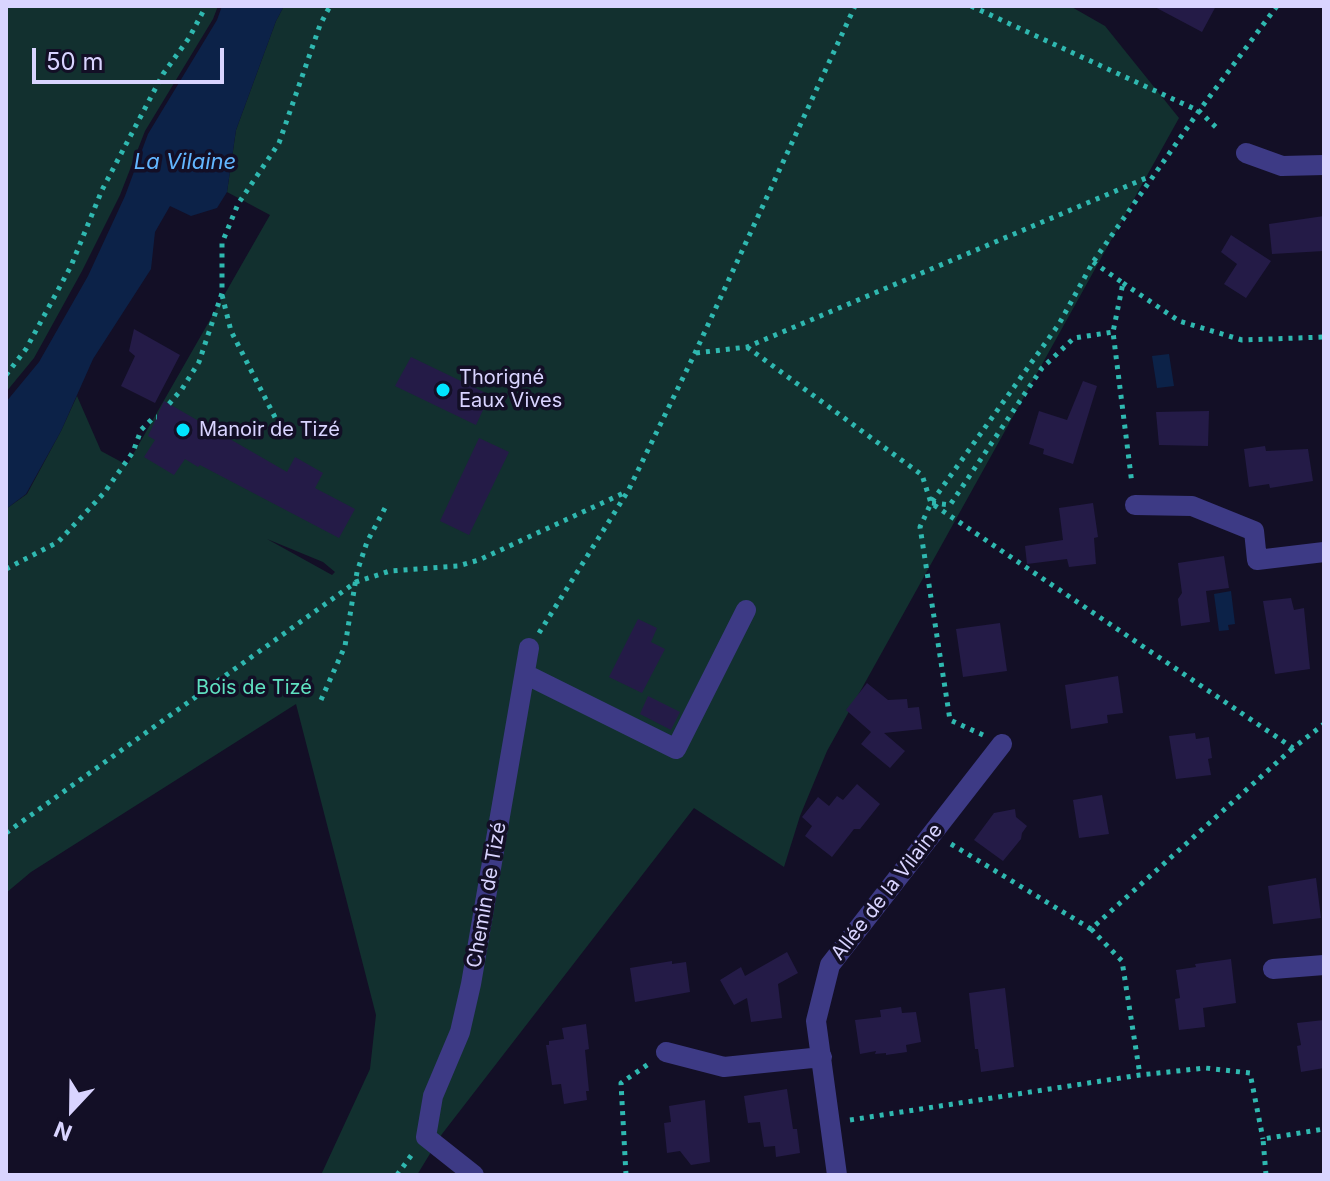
<!DOCTYPE html>
<html>
<head>
<meta charset="utf-8">
<style>
  body { margin:0 }
  #map { position:relative; width:1330px; height:1181px; overflow:hidden; background:#130f26; font-family:Inter,sans-serif }
  canvas { display:block }
  .frame { position:absolute; inset:0; border:8px solid #d9d4ff; pointer-events:none }
  .north { position:absolute; left:32px; top:1069px; width:80px; height:80px; -webkit-text-stroke:6px #130f26; paint-order:stroke; rotate:202deg; font-size:22px; font-weight:700; line-height:32px; text-align:center; color:#d9d4ff }
  .north::after { content:''; display:block; margin:auto; width:28px; height:36px; background:#d9d4ff; clip-path:polygon(50% 0,100% 100%,50% 72%,0 100%) }
  .scale { position:absolute; left:32px; top:48px; width:192px; height:36px; box-sizing:border-box; border:4px solid #d9d4ff; border-top:0; padding-left:10px; font-size:24px; line-height:28px; white-space:nowrap; color:#d9d4ff; -webkit-text-stroke:6px #130f26; paint-order:stroke }
</style>
</head>
<body>
<div id="map">
<canvas width="1330" height="1181"></canvas>
<div class="frame"></div>
<div class="north">N</div>
<div class="scale">50 m</div>
</div>
<script>
const ctx = document.querySelector('canvas').getContext('2d');
ctx.lineJoin = 'round';
function paint(path, color) {
  ctx.fillStyle = color;
  ctx.fill(path, 'evenodd');
}
function shape(rows) {
  const path = new Path2D();
  for (const r of rows) {
    path.moveTo(r[0], r[1]);
    for (let i = 2; i < r.length; i += 2) path.lineTo(r[i], r[i + 1]);
  }
  return path;
}
function stroke(path, color, width, dash) {
  ctx.strokeStyle = color;
  ctx.lineWidth = width;
  ctx.lineCap = dash ? 'butt' : 'round';
  ctx.setLineDash(dash || []);
  ctx.stroke(path);
}
function drawText(font, color, halo, rows, align = 'center') {
  ctx.font = font + ' Inter,sans-serif';
  ctx.lineWidth = 7;
  ctx.setLineDash([]);
  ctx.textBaseline = 'middle';
  ctx.strokeStyle = halo;
  ctx.fillStyle = color;
  for (const [text, x, y, turn = 0] of rows) {
    ctx.save();
    ctx.translate(x, y);
    ctx.rotate((+turn || 0) * Math.PI / 180);
    ctx.textAlign = isNaN(turn) ? turn : align;
    if (halo) ctx.strokeText(text, 0, 0);
    ctx.fillText(text, 0, 0);
    ctx.restore();
  }
}
const green = shape([
  [6,6,218,6,213,19,145,131,120,195,82,271,34,358,6,392],
  [284,6,1070,6,1105,26,1179,118,827,751,800,816,784,867,694,808,442,1134,417,1175,321,1175,370,1069,376,1015,296,704,31,872,6,893,6,509,27,494,61,431,77,396,101,451,127,465,270,215,227,192,236,130,276,21],
  [267,539,323,562,335,572,332,575]
]);
const water = shape([
  [222,6,284,6,276,21,236,130,227,192,217,208,191,216,170,206,155,232,151,269,93,359,61,431,26,494,6,509,6,402,39,362,88,276,125,196,148,134,217,20],
  [1169,354,1174,386,1157,388,1152,356],
  [1231,591,1235,624,1228,625,1229,630,1219,631,1214,594]
]);
const building = shape([
  [1153,6,1216,6,1202,32],
  [1324,216,1324,251,1272,254,1269,224],
  [1231,235,1271,261,1246,298,1224,284,1237,264,1221,252],
  [134,329,180,355,155,403,121,386,135,356,129,351],
  [411,357,490,395,476,425,395,386],
  [1083,381,1097,386,1073,464,1043,454,1044,449,1029,444,1039,411,1067,420],
  [164,401,287,472,295,457,323,473,315,488,355,509,339,538,200,465,198,467,185,459,174,475,144,457,155,440,148,436],
  [1209,411,1208,446,1159,445,1156,412],
  [479,438,509,452,469,535,440,521],
  [1265,446,1266,451,1308,449,1313,481,1270,488,1269,484,1249,487,1244,449],
  [1093,503,1098,537,1094,538,1096,564,1069,567,1067,559,1027,564,1025,546,1063,540,1059,508],
  [1224,556,1229,588,1206,591,1210,622,1181,626,1178,599,1182,593,1178,563],
  [1291,598,1294,610,1304,608,1310,669,1275,674,1263,601],
  [638,619,657,628,651,642,665,649,642,693,609,677],
  [1000,623,1007,671,963,677,956,629],
  [1118,676,1123,713,1107,715,1108,723,1071,729,1065,685],
  [867,683,888,700,907,699,908,708,919,707,922,729,884,733,905,751,890,768,861,744,871,732,846,710],
  [648,696,680,712,671,730,640,714],
  [1195,733,1196,739,1209,737,1212,758,1208,759,1211,775,1176,779,1169,736],
  [857,784,880,804,860,829,854,829,832,857,805,836,812,826,802,817,818,797,829,806,837,796,843,800],
  [1102,795,1109,834,1079,838,1073,800],
  [1015,809,1016,817,1027,826,1022,833,1021,839,1003,861,974,840,994,813],
  [1316,878,1321,918,1273,924,1268,886],
  [787,952,798,973,778,984,782,1018,751,1022,747,998,734,1005,720,980,741,967,745,976],
  [1231,959,1236,1003,1203,1008,1205,1027,1179,1030,1175,999,1180,998,1176,970,1196,967,1195,964],
  [672,961,672,964,686,962,690,992,635,1002,630,968],
  [1005,988,1014,1067,981,1072,978,1049,975,1049,969,993],
  [901,1007,902,1013,916,1012,921,1042,906,1045,907,1052,886,1055,886,1053,875,1054,876,1051,860,1054,855,1020,881,1017,880,1010],
  [1324,1020,1324,1068,1301,1072,1297,1046,1301,1045,1297,1023],
  [586,1024,589,1049,585,1050,589,1091,586,1091,587,1100,564,1104,561,1084,552,1085,546,1045,549,1045,549,1041,564,1039,562,1028],
  [787,1089,793,1129,797,1129,800,1153,776,1157,775,1146,764,1147,760,1122,748,1123,744,1096],
  [705,1100,710,1162,691,1165,680,1151,667,1153,664,1123,671,1122,669,1106]
]);
const path = shape([
  [971,6,1199,111,1220,131],
  [1093,262,1123,283,1113,332,1132,484],
  [1123,283,1179,321,1242,340,1324,337],
  [222,295,231,331,281,429],
  [747,347,922,475,931,503,1293,748,1324,724],
  [696,353,747,347,1151,176],
  [6,375,26,349,71,266,102,190,163,74,189,38,206,6],
  [169,404,182,389,199,362,222,293,222,243,238,204,279,143,320,25,330,6],
  [932,503,950,505,1042,368,1074,338,1113,332],
  [6,569,58,542,104,493,133,452,141,430,154,417,157,417],
  [539,633,628,491,695,353,855,6],
  [321,700,345,646,357,572,367,542,385,508],
  [983,735,950,720,920,527,931,503,1059,324,1093,262,1199,111,1277,6],
  [6,833,356,582,390,571,458,566,479,560,626,492],
  [951,844,1091,929,1293,748],
  [1091,929,1122,961,1140,1075],
  [850,1120,1140,1075,1205,1068,1250,1073,1263,1139],
  [397,1175,413,1153],
  [626,1175,621,1083,650,1063],
  [1266,1175,1263,1139,1324,1129]
]);
const minor = shape([
  [1246,153,1282,166,1324,165],
  [1135,505,1192,506,1254,531,1257,560,1324,552],
  [525,674,676,749,746,610],
  [1273,969,1324,965],
  [666,1052,724,1067,822,1057],
  [474,1175,426,1137,433,1096,460,1032,471,984,529,648],
  [837,1175,816,1021,830,965,1002,744]
]);
const markers = [
  [443,390,8,"#00e5ff"],
  [183,430,8,"#00e5ff"]
];
const poiNames = [
  ["Thorigné",459,378],
  ["Eaux Vives",459,401],
  ["Manoir de Tizé",199,430]
];
const parkNames = [
  ["Bois de Tizé",254,688]
];
const streetNames = [
  ["Allée de la Vilaine",887,892,-52],
  ["Chemin de Tizé",487,895,-80]
];
const waterNames = [
  ["La Vilaine",185,162]
];
paint(green, '#12302f');
paint(water, '#0c2248');
paint(building, '#241b47');
stroke(path, '#2fb8b0', 5, [4, 6]);
stroke(minor, '#3d3a85', 20);
for (const [x, y, r, color] of markers) {
  const dot = new Path2D();
  dot.arc(x, y, r, 0, 2 * Math.PI);
  ctx.fillStyle = color;
  ctx.fill(dot);
  stroke(dot, '#130f26', 3);
}
drawText('20px', '#d9d4ff', '#130f26', poiNames, 'left');
drawText('20px', '#5fe0c0', '#130f26', parkNames);
drawText('20px', '#d9d4ff', '#130f26', streetNames);
drawText('italic 22px', '#62b6ff', '#130f26', waterNames);
</script>
</body>
</html>
